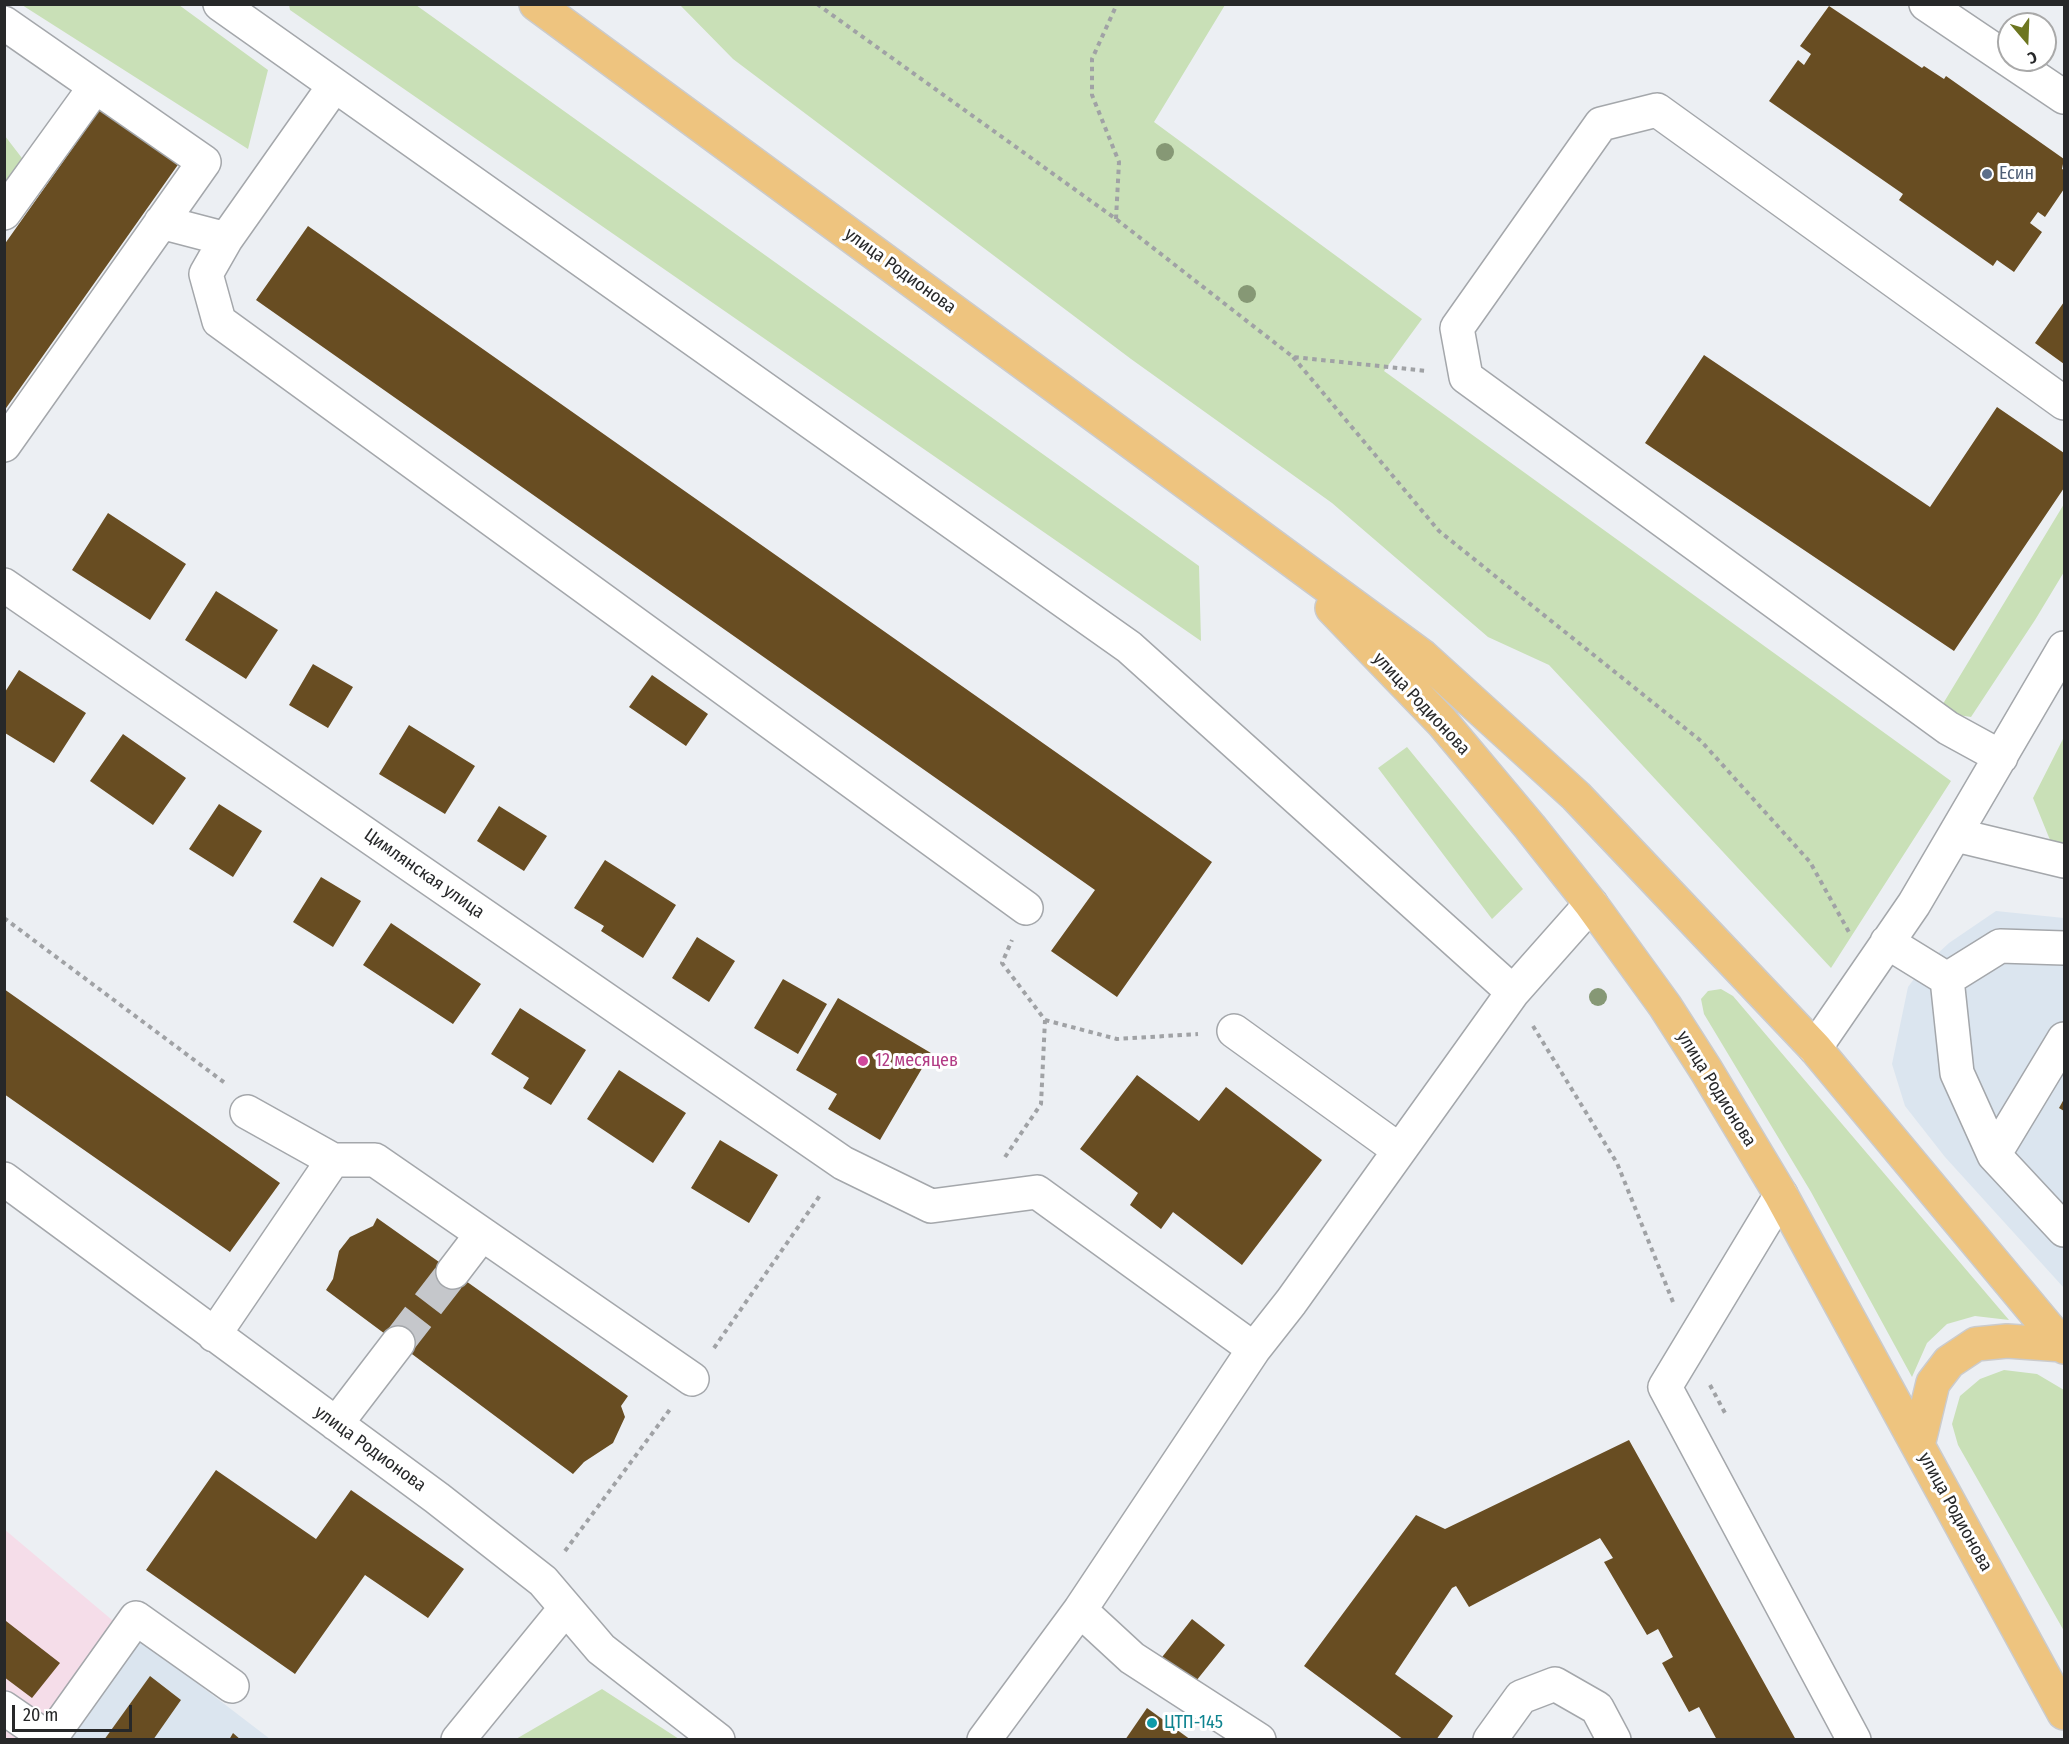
<!DOCTYPE html>
<html>
<head>
<meta charset="utf-8">
<style>
  body { margin:0 }
  #map { position:relative; width:2069px; height:1744px; overflow:hidden; background:#eceff3; font-family:"Fira Sans Condensed",sans-serif }
  canvas { display:block }
  .frame { position:absolute; inset:0; border:6px solid #272829; pointer-events:none }
  .north { position:absolute; left:1997px; top:12px; width:60px; height:60px; box-sizing:border-box; background:#fff; border:2px solid #a9a9a9; border-radius:50%; rotate:161deg; font-size:16px; font-weight:700; line-height:24px; text-align:center; color:#272829 }
  .north::after { content:''; display:block; margin:auto; width:21px; height:27px; background:#6d7620; clip-path:polygon(50% 0,100% 100%,50% 72%,0 100%) }
  .scale { position:absolute; left:12px; top:1705px; width:120px; height:27px; box-sizing:border-box; border:3px solid #272829; border-top:0; padding-left:8px; font-size:18px; line-height:21px; white-space:nowrap; color:#272829; -webkit-text-stroke:4px #fff; paint-order:stroke }
</style>
</head>
<body>
<div id="map">
<canvas width="2069" height="1744"></canvas>
<div class="frame"></div>
<div class="north">С</div>
<div class="scale">20 m</div>
</div>
<script>
const ctx = document.querySelector('canvas').getContext('2d');
ctx.lineJoin = 'round';
function paint(path, color) {
  ctx.fillStyle = color;
  ctx.fill(path, 'evenodd');
}
function shape(rows) {
  const path = new Path2D();
  for (const r of rows) {
    path.moveTo(r[0], r[1]);
    for (let i = 2; i < r.length; i += 2) path.lineTo(r[i], r[i + 1]);
  }
  return path;
}
function stroke(path, color, width, dash) {
  ctx.strokeStyle = color;
  ctx.lineWidth = width;
  ctx.lineCap = dash ? 'butt' : 'round';
  ctx.setLineDash(dash || []);
  ctx.stroke(path);
}
function drawText(font, color, halo, rows, align = 'center') {
  ctx.font = font + ' "Fira Sans Condensed",sans-serif';
  ctx.lineWidth = 6;
  ctx.setLineDash([]);
  ctx.textBaseline = 'middle';
  ctx.strokeStyle = halo;
  ctx.fillStyle = color;
  for (const [text, x, y, turn = 0] of rows) {
    ctx.save();
    ctx.translate(x, y);
    ctx.rotate((+turn || 0) * Math.PI / 180);
    ctx.textAlign = isNaN(turn) ? turn : align;
    if (halo) ctx.strokeText(text, 0, 0);
    ctx.fillText(text, 0, 0);
    ctx.restore();
  }
}
const built = shape([
  [1996,911,2064,918,2064,1288,1945,1157,1905,1106,1892,1064,1908,987,1923,967,1949,943],
  [118,1625,142,1641,270,1739,35,1740]
]);
const medical = shape([
  [4,1529,118,1625,35,1739,5,1739]
]);
const green = shape([
  [22,5,179,5,268,70,248,149],
  [289,5,416,5,1199,566,1201,641,290,10],
  [680,5,1225,5,1154,122,1422,319,1384,371,1951,781,1831,968,1549,665,1488,637,1332,503,1131,359,733,59],
  [5,136,25,162,5,191],
  [2064,504,2064,572,2035,620,1971,717,1938,712],
  [2064,737,2064,845,2050,840,2033,798],
  [1407,747,1523,889,1492,919,1378,768],
  [1721,989,1733,996,2009,1320,1975,1316,1947,1324,1927,1343,1912,1377,1811,1192,1704,1014,1701,999,1708,991],
  [2004,1370,2037,1374,2064,1390,2064,1631,1958,1445,1952,1424,1960,1396,1980,1379],
  [602,1689,679,1739,516,1739]
]);
const building = shape([
  [1829,6,1922,68,1924,66,1944,79,1946,76,2064,159,2062,169,2064,170,2064,189,2045,217,2038,212,2030,223,2042,232,2014,272,1997,260,1993,266,1899,200,1903,194,1769,101,1798,60,1804,65,1811,54,1800,46],
  [104,104,182,159,4,411,4,245],
  [308,226,1212,862,1117,997,1051,951,1095,890,256,300],
  [2064,302,2064,364,2035,343],
  [1704,355,1930,507,1997,407,2064,453,2064,488,1954,651,1645,443],
  [108,513,186,564,150,620,72,570],
  [216,591,278,630,246,679,185,640],
  [313,664,353,687,328,728,289,705],
  [19,670,86,713,54,763,5,733,5,692],
  [652,675,708,714,686,746,629,707],
  [409,725,475,766,445,814,379,774],
  [123,734,186,778,153,825,90,781],
  [219,804,262,831,233,877,189,849],
  [499,806,547,836,524,871,477,841],
  [605,860,676,905,643,958,601,931,604,926,574,908],
  [321,877,361,901,333,947,293,922],
  [391,923,481,984,453,1024,363,965],
  [697,937,735,961,709,1002,672,978],
  [783,979,827,1004,798,1054,754,1028],
  [4,989,280,1183,230,1252,4,1094],
  [838,998,931,1053,880,1140,828,1109,837,1094,796,1070],
  [520,1008,586,1050,551,1105,523,1088,529,1078,491,1054],
  [619,1070,686,1113,653,1163,587,1119],
  [1137,1075,1199,1121,1226,1087,1322,1160,1242,1265,1173,1212,1161,1229,1130,1205,1138,1193,1080,1149],
  [2064,1099,2064,1111,2059,1108],
  [720,1140,778,1175,749,1223,691,1188],
  [377,1218,628,1396,621,1406,625,1417,613,1443,584,1462,573,1474,326,1290,333,1279,339,1251,350,1237,373,1226],
  [1629,1440,1796,1740,1717,1740,1699,1707,1689,1712,1662,1663,1673,1657,1658,1629,1647,1635,1604,1562,1613,1558,1600,1538,1469,1607,1456,1586,1452,1588,1395,1674,1453,1716,1436,1740,1404,1740,1304,1666,1416,1515,1445,1529],
  [216,1470,316,1539,351,1490,464,1569,428,1618,365,1575,295,1674,146,1570],
  [1192,1619,1225,1645,1192,1686,1159,1661],
  [6,1621,60,1663,32,1698,4,1677],
  [150,1676,181,1700,153,1740,104,1740],
  [1147,1708,1191,1740,1125,1740],
  [233,1733,241,1740,229,1740]
]);
const minorTunnel = shape([
  [398,1343,453,1272]
]);
const path = shape([
  [817,4,1116,219,1293,357,1427,371],
  [1116,219,1119,162,1092,95,1092,59,1117,4],
  [1293,357,1439,531,1701,741,1810,862,1850,934],
  [4,918,225,1083],
  [1045,1020,1117,1039,1198,1034],
  [1533,1026,1617,1163,1673,1302],
  [1005,1157,1041,1104,1045,1020,1002,963,1012,940],
  [714,1348,821,1194],
  [1710,1385,1725,1413],
  [565,1551,671,1408]
]);
const minor = shape([
  [220,4,1129,647,1513,992],
  [1926,4,2009,60],
  [4,23,204,162,4,445],
  [2009,60,2064,97],
  [4,213,95,87],
  [161,222,226,239,334,86],
  [226,239,206,274,219,321,1026,908],
  [4,585,843,1163,931,1206,1037,1192,1254,1349],
  [2001,757,1948,728,1466,377,1457,328,1601,124,1657,110,2064,403],
  [1956,835,2064,861],
  [1887,942,1947,979,1957,1073,1994,1155,2064,1230],
  [1947,979,2000,946,2064,948],
  [1234,1031,1399,1150],
  [1815,1048,1914,904,2064,648],
  [247,1112,333,1160],
  [1994,1155,2064,1039],
  [4,1179,437,1498,543,1581,601,1649,718,1740],
  [1781,1195,1665,1387,1854,1740],
  [453,1272,482,1234],
  [214,1335,333,1160,375,1160,692,1379],
  [336,1424,398,1343],
  [1080,1610,1132,1658,1259,1740],
  [4,1708,49,1739],
  [49,1740,136,1618,232,1686],
  [458,1740,565,1609],
  [984,1740,1080,1610,1254,1349,1291,1302,1513,992,1591,904],
  [1490,1740,1521,1697,1555,1684,1597,1708,1614,1740]
]);
const major = shape([
  [536,4,1422,656,1576,796,1815,1048,2064,1347],
  [1332,608,1442,722,1530,827,1591,904,1665,1006,1706,1070,1781,1195,2064,1713],
  [1918,1445,1933,1383,1949,1362,1976,1344,2007,1341,2063,1345]
]);
const trees = [
  [1165,152],
  [1247,294],
  [1598,997]
];
const markers = [
  [1987,174,6,"#5c6f8a"],
  [863,1061,6,"#d1479c"],
  [1152,1723,6,"#0f9aa8"]
];
const serviceNames = [
  ["Есин",1999,174]
];
const streetNames = [
  ["улица Родионова",900,271,36],
  ["улица Родионова",1421,704,47],
  ["Цимлянская улица",424,874,35],
  ["улица Родионова",1716,1089,58],
  ["улица Родионова",370,1449,36],
  ["улица Родионова",1955,1512,61]
];
const hotelNames = [
  ["12 месяцев",875,1061]
];
const cultureNames = [
  ["ЦТП-145",1164,1723]
];
paint(built, '#dbe5ef');
paint(medical, '#f5dde9');
paint(green, '#c9e0b7');
paint(building, '#684d22');
stroke(minorTunnel, '#c5c7cb', 33, [33, 16]);
stroke(minor, '#a4a7ab', 36);
stroke(major, '#cbcbcc', 36);
stroke(path, '#a0a2a5', 4, [4.5, 4.5]);
stroke(minor, '#fff', 33);
stroke(major, '#eec47f', 33);
ctx.fillStyle = '#869875';
for (const [x, y] of trees) {
  ctx.beginPath();
  ctx.arc(x, y, 9, 0, 2 * Math.PI);
  ctx.fill();
}
for (const [x, y, r, color] of markers) {
  const dot = new Path2D();
  dot.arc(x, y, r, 0, 2 * Math.PI);
  ctx.fillStyle = color;
  ctx.fill(dot);
  stroke(dot, '#fff', 2);
}
drawText('18px', '#4e5e75', '#fff', serviceNames, 'left');
drawText('18px', '#272829', '#fff', streetNames);
drawText('18px', '#b23c85', '#fff', hotelNames, 'left');
drawText('18px', '#0d838f', '#fff', cultureNames, 'left');
</script>
</body>
</html>
